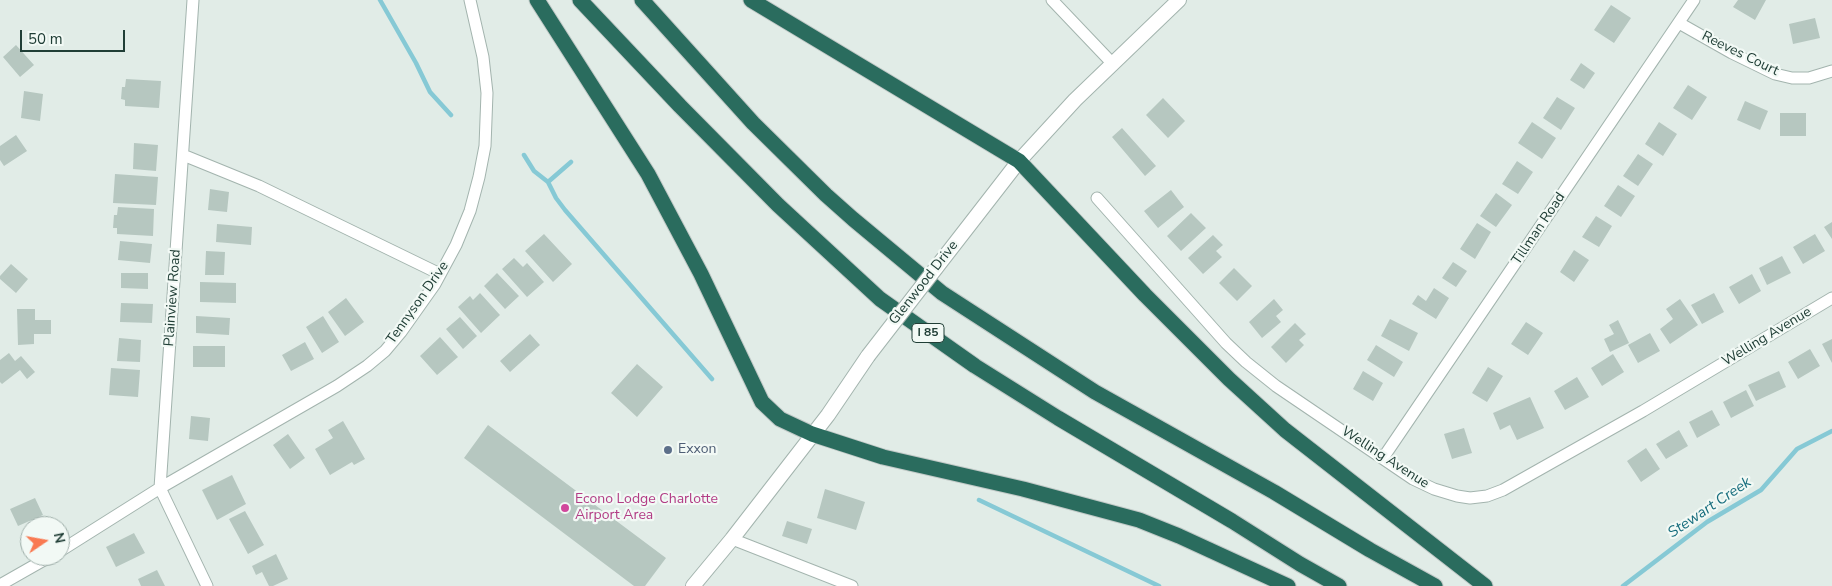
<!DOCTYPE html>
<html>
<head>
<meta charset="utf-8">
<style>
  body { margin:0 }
  #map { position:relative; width:1832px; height:586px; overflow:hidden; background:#e1ece7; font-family:"Nunito Sans",sans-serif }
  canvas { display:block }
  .north { position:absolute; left:20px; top:516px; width:50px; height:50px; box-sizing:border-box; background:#f2f9f5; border:1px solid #9eaea9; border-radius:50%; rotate:78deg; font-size:14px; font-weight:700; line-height:20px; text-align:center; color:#203e36 }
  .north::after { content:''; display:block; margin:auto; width:18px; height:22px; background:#f97a52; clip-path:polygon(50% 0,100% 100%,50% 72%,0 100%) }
  .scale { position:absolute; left:20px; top:30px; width:105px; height:22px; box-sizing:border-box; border:2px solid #203e36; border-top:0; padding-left:6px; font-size:15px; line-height:18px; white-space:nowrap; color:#203e36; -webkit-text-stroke:4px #f2f9f5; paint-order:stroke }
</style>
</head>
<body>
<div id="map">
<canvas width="1832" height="586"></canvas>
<div class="north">N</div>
<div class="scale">50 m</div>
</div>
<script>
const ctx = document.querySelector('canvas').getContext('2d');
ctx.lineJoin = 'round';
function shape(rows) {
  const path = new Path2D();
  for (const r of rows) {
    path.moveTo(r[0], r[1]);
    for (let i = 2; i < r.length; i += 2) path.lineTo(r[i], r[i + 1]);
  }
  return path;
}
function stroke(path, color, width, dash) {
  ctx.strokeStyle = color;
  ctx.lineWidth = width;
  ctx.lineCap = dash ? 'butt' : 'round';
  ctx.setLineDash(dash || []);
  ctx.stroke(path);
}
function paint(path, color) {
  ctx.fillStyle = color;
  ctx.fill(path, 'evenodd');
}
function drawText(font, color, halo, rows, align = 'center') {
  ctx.font = font + ' "Nunito Sans",sans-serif';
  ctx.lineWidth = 4.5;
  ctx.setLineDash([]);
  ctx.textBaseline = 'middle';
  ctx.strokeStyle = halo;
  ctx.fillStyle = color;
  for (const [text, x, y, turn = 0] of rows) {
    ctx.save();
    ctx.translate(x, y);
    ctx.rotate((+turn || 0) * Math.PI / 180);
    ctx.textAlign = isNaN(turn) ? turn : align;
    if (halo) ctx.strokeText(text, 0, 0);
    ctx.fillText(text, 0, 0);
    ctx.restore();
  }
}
const stream = shape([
  [380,0,416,63,430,92,451,115],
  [524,155,534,171,548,182,556,198,565,210,712,379],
  [548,182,571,162],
  [979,500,1159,586],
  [1623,586,1707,522,1761,490,1797,449,1832,431]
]);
const building = shape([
  [1738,0,1766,0,1755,20,1733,7],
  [1611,5,1631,18,1614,43,1594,30],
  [1815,18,1820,38,1793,44,1789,24],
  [16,45,34,65,20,77,3,57],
  [1581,63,1595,73,1584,89,1570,80],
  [126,79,161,81,159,108,125,106,125,100,121,99,122,87,125,87],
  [1688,85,1707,97,1692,120,1673,108],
  [24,91,43,94,40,121,21,118],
  [1557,97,1575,108,1561,130,1543,118],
  [1163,98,1185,121,1168,138,1146,115],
  [1745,101,1768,111,1760,130,1737,120],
  [1780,113,1806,113,1806,136,1780,136],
  [1532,122,1556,138,1542,159,1518,143],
  [1659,122,1677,134,1663,156,1645,144],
  [1122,128,1156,166,1145,176,1112,137],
  [16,135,27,151,4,166,0,160,0,146],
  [134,143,158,145,156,171,133,169],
  [1638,154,1653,164,1638,186,1623,176],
  [1517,161,1533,172,1518,194,1502,184],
  [115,174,158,177,156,205,113,203],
  [1618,185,1635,196,1621,217,1604,206],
  [210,189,229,192,227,212,208,210],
  [1171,190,1184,207,1158,228,1144,211],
  [1496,193,1512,205,1496,227,1480,216],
  [118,207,154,209,153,236,117,234,117,228,113,228,114,215,117,215],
  [1191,213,1206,228,1181,251,1167,236],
  [1596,216,1612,226,1599,247,1582,237],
  [1832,222,1832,239,1824,227],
  [1477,223,1491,232,1475,259,1460,249],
  [217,224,252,227,251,245,216,242],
  [544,234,572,264,553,282,525,251],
  [1815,234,1825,251,1803,264,1793,247],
  [1213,235,1223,245,1216,251,1222,257,1203,274,1188,258],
  [120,241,152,244,150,263,118,260],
  [1574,250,1589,260,1574,282,1560,272],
  [206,251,225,252,224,275,205,275],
  [1782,256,1791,273,1767,285,1759,268],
  [514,258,523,267,527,263,544,282,527,297,502,269],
  [1453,262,1467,271,1456,287,1442,278],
  [11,264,28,279,16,293,0,279,0,276],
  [1234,268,1252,286,1237,301,1219,283],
  [121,273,148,273,148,289,121,288],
  [497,273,519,296,505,309,484,286],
  [1752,274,1761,291,1739,304,1729,287],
  [200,282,236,283,236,303,200,302],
  [1434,288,1449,298,1436,319,1412,304,1418,295,1426,301],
  [480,293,500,315,481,333,458,307,470,296,473,300],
  [1714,293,1724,312,1702,324,1691,305],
  [346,298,364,322,345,336,328,312],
  [1274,299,1283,310,1276,316,1281,322,1262,338,1249,322],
  [1680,299,1698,325,1670,344,1660,329,1673,319,1666,309],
  [121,303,153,304,152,323,120,322],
  [17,309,35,309,35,320,51,320,51,334,34,334,34,344,18,345],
  [196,316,230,318,229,335,196,333],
  [323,316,339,342,322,353,306,327],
  [460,317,477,336,463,349,446,329],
  [1390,319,1418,333,1409,351,1381,336],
  [1618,320,1629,343,1610,352,1604,339,1614,334,1609,325],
  [1526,322,1543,333,1528,355,1511,344],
  [1295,323,1306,334,1299,340,1304,345,1286,363,1271,347],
  [1650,333,1660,351,1638,363,1628,345],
  [530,334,540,345,510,372,500,361],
  [440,337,458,357,437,375,420,356],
  [119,338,141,340,140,362,117,361],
  [1832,339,1832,363,1822,344],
  [305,342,314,359,291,371,282,355],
  [1376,345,1403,362,1394,377,1367,360],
  [193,346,225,346,225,367,193,367],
  [1810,349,1820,366,1798,379,1788,362],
  [9,353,15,361,21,356,35,372,27,379,20,370,2,384,0,382,0,360],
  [1613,354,1624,372,1602,386,1591,368],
  [637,364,663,387,637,417,611,393],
  [1488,367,1503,376,1487,402,1472,393],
  [111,368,140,370,138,397,109,395],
  [1363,371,1383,383,1373,401,1353,389],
  [1779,371,1786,387,1756,401,1748,385],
  [1577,377,1589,397,1565,410,1554,391],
  [1746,390,1754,406,1731,418,1723,402],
  [1530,397,1544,428,1517,440,1510,425,1500,430,1493,413],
  [1712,410,1720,425,1697,438,1689,422],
  [191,416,210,418,208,441,189,439],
  [343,421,365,459,354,465,352,462,330,475,315,449,333,438,328,430],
  [488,425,666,558,645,586,634,586,464,458],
  [1464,428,1472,453,1452,459,1444,434],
  [1679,430,1688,446,1666,459,1656,444],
  [288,434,305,458,290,469,273,445],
  [1646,448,1660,469,1641,482,1627,461],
  [232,475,246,504,217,520,202,490],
  [825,489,865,502,856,530,817,518],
  [35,498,43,515,18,526,10,509],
  [245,511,264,545,248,554,229,519],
  [787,521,812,529,807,544,782,536],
  [134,533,145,553,116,567,106,547],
  [276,554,288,579,273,586,269,586,262,572,256,575,252,566],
  [157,570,165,586,141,586,138,579]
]);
const minor = shape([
  [193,0,160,488,207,586],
  [1052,0,1112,63],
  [1679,23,1732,53,1775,74,1792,78,1809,78,1832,71],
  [183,155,259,186,440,274],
  [1097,198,1226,343,1246,362,1276,386,1413,479,1434,489,1457,496,1470,498,1487,496,1503,490,1643,411,1832,298],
  [1383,458,1694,0],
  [732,539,852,586],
  [60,551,160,488,337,386,367,366,385,351,401,332,435,284,456,245,470,211,479,177,485,146,487,93,483,57,470,0],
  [0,585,51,556]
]);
const tertiary = shape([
  [936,268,1019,161,1075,100,1179,0],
  [693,586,732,539,828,415,868,356]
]);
const motorway = shape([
  [537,0,648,174,701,274,762,402,780,419,812,434,883,457,1023,489,1139,520,1179,536,1288,586],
  [580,0,680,106,778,205,880,299,975,366,1058,418,1232,521,1300,564,1339,586],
  [642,0,753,123,826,195,853,219,942,293,1095,392,1274,492,1370,550,1435,586],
  [751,0,1019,161,1145,295,1229,379,1285,430,1485,586]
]);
const tertiaryBridge = shape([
  [868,356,936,268]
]);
const markers = [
  [668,450,5,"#5c6f8a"],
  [565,508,5,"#d1479c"]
];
const shields = [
  [928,333,32]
];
const shieldNames = [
  ["I 85",928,333]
];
const streetNames = [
  ["Reeves Court",1740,54,26],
  ["Tillman Road",1539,229,-56],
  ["Glenwood Drive",924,283,-52],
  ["Plainview Road",173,298,-86],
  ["Tennyson Drive",418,303,-55],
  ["Welling Avenue",1767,337,-31],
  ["Welling Avenue",1385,458,33]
];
const serviceNames = [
  ["Exxon",678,450]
];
const hotelNames = [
  ["Econo Lodge Charlotte",575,500],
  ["Airport Area",575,516]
];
const waterNames = [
  ["Stewart Creek",1710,508,-34]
];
stroke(stream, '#86c9d5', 4.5);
paint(building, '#b6c7c0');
stroke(minor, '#a3b4ae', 13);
stroke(tertiary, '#a3b4ae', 16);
stroke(motorway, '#c1c9c7', 17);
stroke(minor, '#fff', 11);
stroke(tertiary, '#fff', 14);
stroke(motorway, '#2a6c5e', 15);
stroke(tertiaryBridge, '#a3b4ae', 16, []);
stroke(tertiaryBridge, '#fff', 14);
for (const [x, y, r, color] of markers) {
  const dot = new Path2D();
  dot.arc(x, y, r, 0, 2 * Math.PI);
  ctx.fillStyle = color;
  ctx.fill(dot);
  stroke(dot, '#f2f9f5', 2);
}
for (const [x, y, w] of shields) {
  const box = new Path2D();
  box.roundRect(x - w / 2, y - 9.5, w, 19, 4);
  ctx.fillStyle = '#f2f9f5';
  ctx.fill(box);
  stroke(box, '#203e36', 1);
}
drawText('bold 12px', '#203e36', null, shieldNames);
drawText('14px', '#203e36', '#f2f9f5', streetNames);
drawText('14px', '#4e5e75', '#f2f9f5', serviceNames, 'left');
drawText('14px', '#b23c85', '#f2f9f5', hotelNames, 'left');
drawText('italic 15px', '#176d7d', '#f2f9f5', waterNames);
</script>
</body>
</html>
